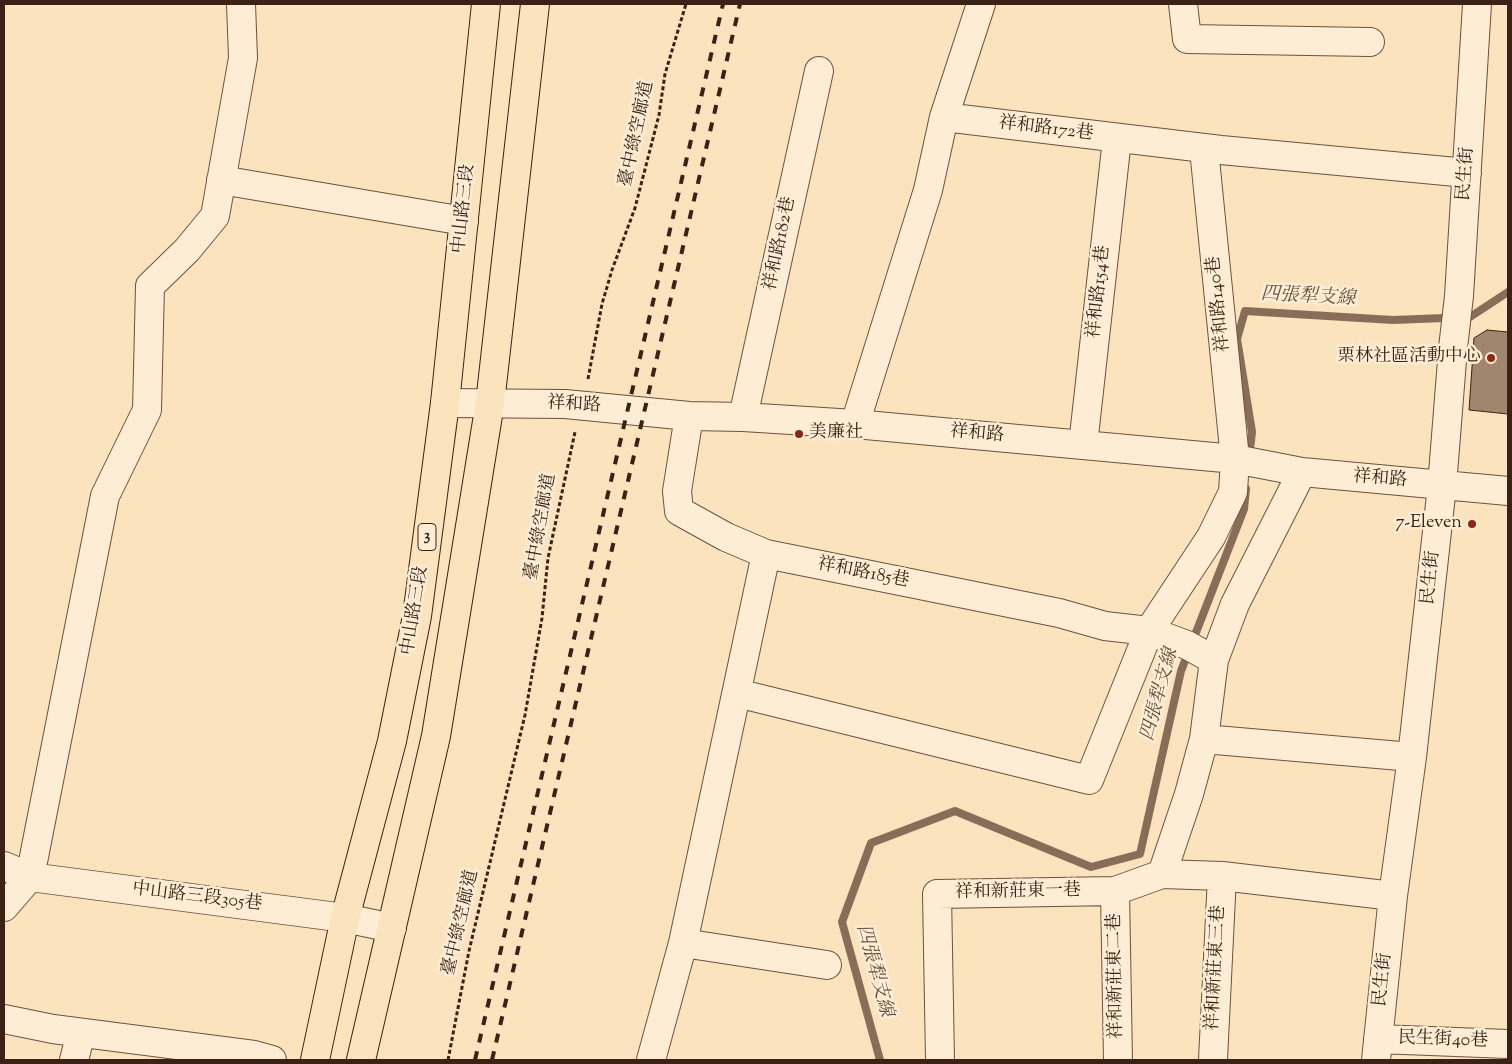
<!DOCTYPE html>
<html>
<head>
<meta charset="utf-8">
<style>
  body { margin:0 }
  #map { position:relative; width:1512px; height:1064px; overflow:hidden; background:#fbe3bd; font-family:"Sorts Mill Goudy",serif }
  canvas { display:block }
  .frame { position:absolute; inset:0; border:5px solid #3c2216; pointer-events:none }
</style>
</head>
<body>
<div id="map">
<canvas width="1512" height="1064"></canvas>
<div class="frame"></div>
</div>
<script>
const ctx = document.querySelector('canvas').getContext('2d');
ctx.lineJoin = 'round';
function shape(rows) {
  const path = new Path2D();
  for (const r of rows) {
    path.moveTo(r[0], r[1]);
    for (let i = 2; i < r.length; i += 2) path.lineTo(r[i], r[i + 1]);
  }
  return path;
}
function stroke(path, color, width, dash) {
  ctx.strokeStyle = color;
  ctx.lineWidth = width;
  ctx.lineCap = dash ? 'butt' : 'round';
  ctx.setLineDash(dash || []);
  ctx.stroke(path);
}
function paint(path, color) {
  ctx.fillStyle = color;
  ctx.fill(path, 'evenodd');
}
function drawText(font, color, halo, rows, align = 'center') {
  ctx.font = font + ' "Sorts Mill Goudy","Noto Serif TC",serif';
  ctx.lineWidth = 5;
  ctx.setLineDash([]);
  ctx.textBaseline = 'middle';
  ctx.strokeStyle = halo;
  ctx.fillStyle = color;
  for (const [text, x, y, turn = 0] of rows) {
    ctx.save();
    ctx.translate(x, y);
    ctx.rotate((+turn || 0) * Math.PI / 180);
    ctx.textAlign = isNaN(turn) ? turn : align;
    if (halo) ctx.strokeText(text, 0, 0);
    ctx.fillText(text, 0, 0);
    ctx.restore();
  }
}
const stream = shape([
  [1249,458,1252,432,1237,339,1245,311,1393,320,1470,317,1508,292],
  [880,1060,842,922,871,843,955,811,1091,867,1140,854,1181,671,1244,509,1246,489]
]);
const building = shape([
  [1487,330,1508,332,1508,414,1469,410,1474,338,1487,330]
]);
const path = shape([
  [588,379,602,304,612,270,635,208,659,115,665,74,686,4],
  [448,1060,469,951,525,715,542,618,548,558,575,432]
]);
const minor = shape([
  [1183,4,1187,39,1370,42],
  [944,117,1221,150,1467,173],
  [221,180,464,221],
  [445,403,565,404,689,416,743,417,855,424,1235,459,1302,472,1508,491],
  [689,416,677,491,679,511,726,537,766,554,1059,613,1105,626,1149,631,1187,645,1214,660],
  [743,417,819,71],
  [855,424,928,190,944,117,981,4],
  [1083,445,1117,139],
  [737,693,1089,780,1149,631,1211,537,1233,492,1235,459,1204,149],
  [1204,739,1412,757],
  [4,866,30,877,345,918,392,928],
  [1162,874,1189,794,1204,739,1214,660,1235,604,1302,472],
  [1115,891,1118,1060],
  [4,907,30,877,105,496,147,410,150,286,187,250,215,216,243,58,241,4],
  [683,943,827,965],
  [4,1019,53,1029,254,1055,272,1060],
  [1378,1039,1508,1044],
  [74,1060,81,1033],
  [651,1060,683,943,766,554],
  [940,1060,937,894,1115,891,1162,874,1222,876,1393,896],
  [1213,1060,1222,876],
  [1376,1060,1393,896,1412,757,1442,486,1453,348,1459,296,1477,4]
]);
const major = shape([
  [315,1060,345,918,392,741,417,616,445,403,486,4],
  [361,1060,436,736,490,403,535,4]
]);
const rail = shape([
  [475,1060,723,4],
  [492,1060,740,4]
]);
const markers = [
  [1491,358,5,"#8f2418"],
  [799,434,5,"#8f2418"],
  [1472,524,5,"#8f2418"]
];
const shields = [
  [427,537,18]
];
const shieldNames = [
  ["3",427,537]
];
const streetNames = [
  ["祥和路172巷",1046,130,7],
  ["臺中綠空廊道",638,134,-78],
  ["民生街",1467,174,-86],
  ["中山路三段",465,209,-84],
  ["祥和路182巷",781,244,-78],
  ["祥和路154巷",1100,292,-84],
  ["祥和路140巷",1220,304,-96],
  ["祥和路",574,406,3],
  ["祥和路",977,435,5],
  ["祥和路",1380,480,5],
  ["臺中綠空廊道",542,527,-80],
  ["祥和路185巷",863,574,11],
  ["民生街",1432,578,-84],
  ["中山路三段",416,611,-81],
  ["祥和新莊東一巷",1018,893,-1],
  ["中山路三段305巷",197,898,7],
  ["臺中綠空廊道",462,923,-77],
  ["祥和新莊東三巷",1217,968,-87],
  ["祥和新莊東二巷",1117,976,-91],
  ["民生街",1384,980,-84],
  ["民生街40巷",1443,1041,2]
];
const poiNames = [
  ["栗林社區活動中心",1481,358],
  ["美廉社",809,434,"left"],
  ["7-Eleven",1462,524]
];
const waterNames = [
  ["四張犁支線",1308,298,3],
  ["四張犁支線",1161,695,-75],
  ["四張犁支線",873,971,75]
];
stroke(stream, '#886e58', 8);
paint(building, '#9f866d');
stroke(building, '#3c2216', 1);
stroke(minor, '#6c5240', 30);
stroke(major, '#3c2216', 30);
stroke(path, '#3c2216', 3, [4, 2.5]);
stroke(minor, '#fcedd4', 28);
stroke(major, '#fbe3bd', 28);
stroke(rail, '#3c2216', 4, [9, 9]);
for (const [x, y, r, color] of markers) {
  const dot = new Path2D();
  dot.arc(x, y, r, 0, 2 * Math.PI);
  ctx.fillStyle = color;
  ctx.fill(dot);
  stroke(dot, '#fcedd4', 2);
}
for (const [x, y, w] of shields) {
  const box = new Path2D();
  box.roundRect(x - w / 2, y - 13.5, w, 27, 4);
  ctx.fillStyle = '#fcedd4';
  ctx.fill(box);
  stroke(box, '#3c2216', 1);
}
drawText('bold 16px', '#3c2216', null, shieldNames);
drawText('18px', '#3c2216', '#fcedd4', streetNames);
drawText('18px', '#3c2216', '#fcedd4', poiNames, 'right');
drawText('italic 19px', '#684e3c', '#fcedd4', waterNames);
</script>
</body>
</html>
